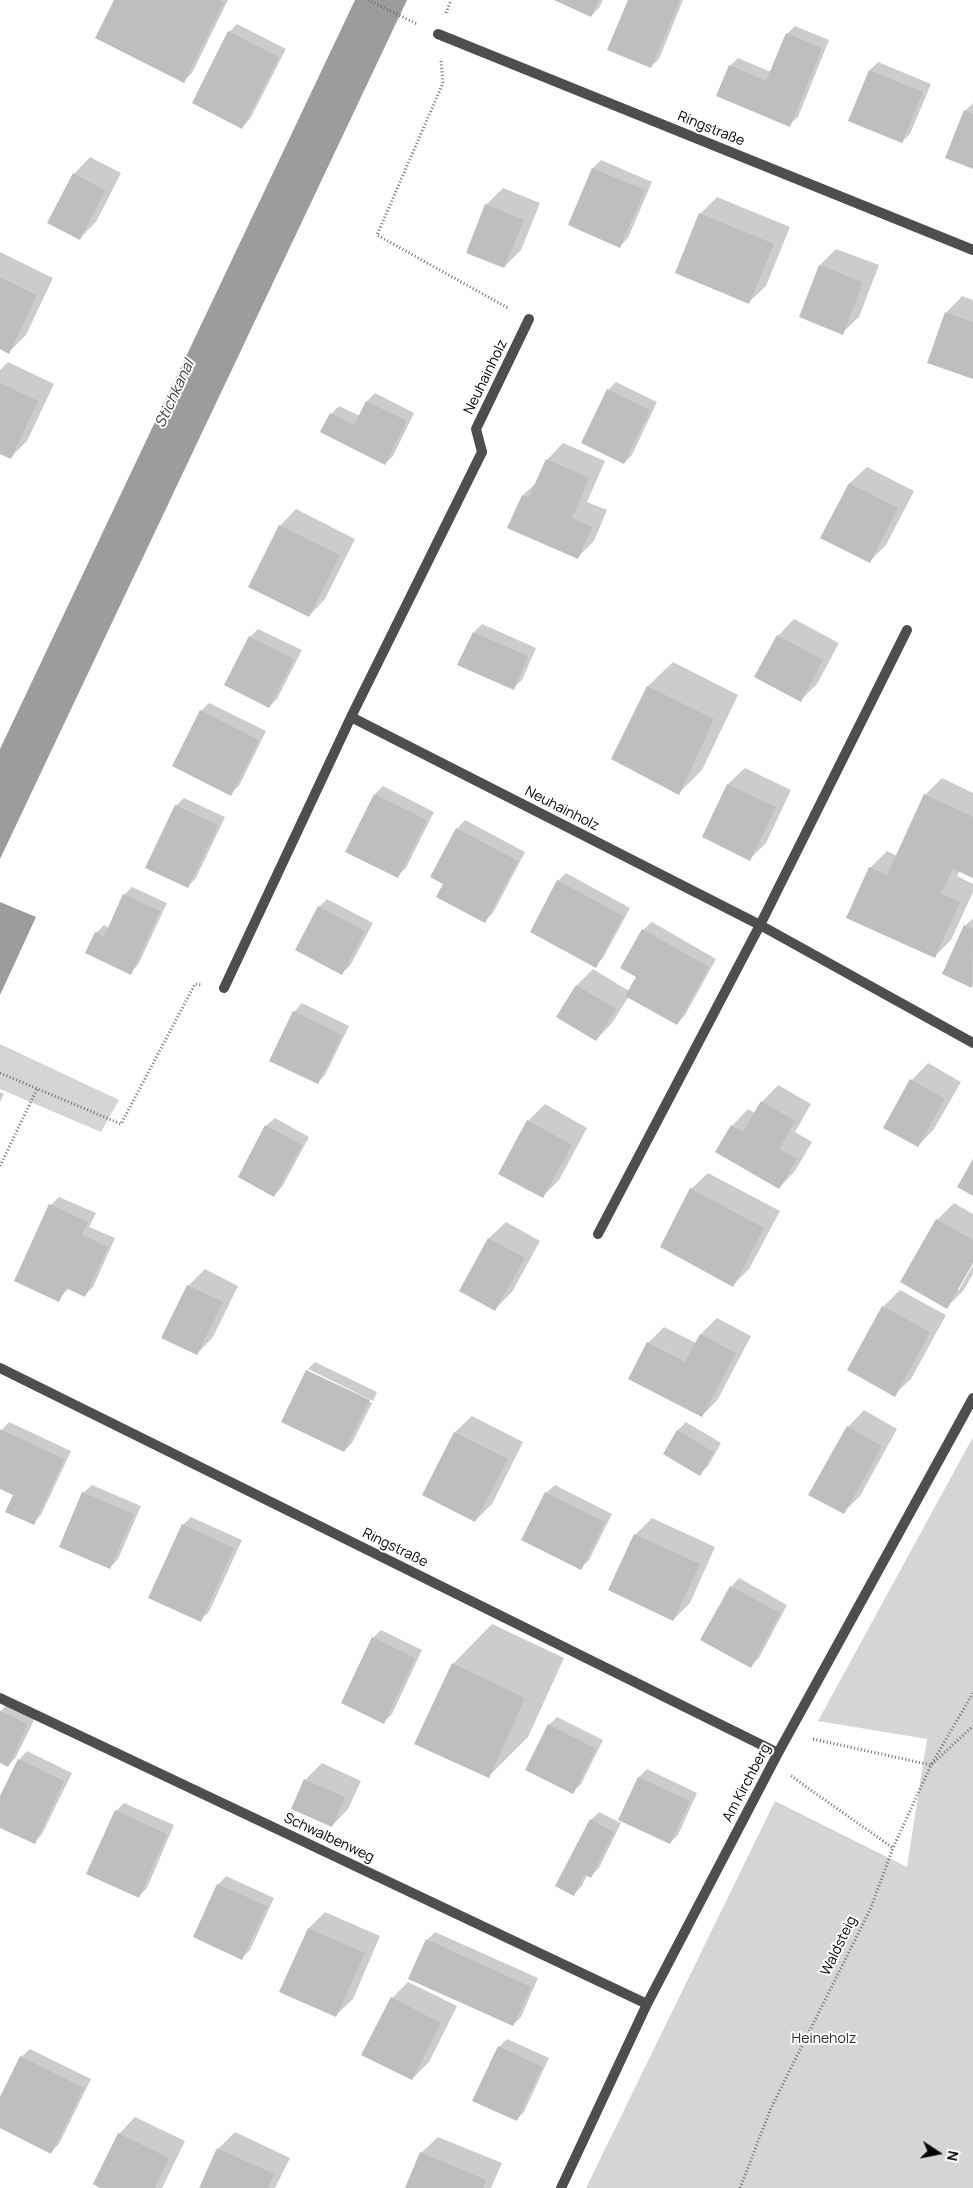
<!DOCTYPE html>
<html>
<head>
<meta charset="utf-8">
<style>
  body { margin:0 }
  #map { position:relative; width:973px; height:2188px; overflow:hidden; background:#fff; font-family:Manrope,sans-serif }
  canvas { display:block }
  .north { position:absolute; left:913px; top:2128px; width:50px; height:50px; -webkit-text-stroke:4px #fff; paint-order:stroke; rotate:101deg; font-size:14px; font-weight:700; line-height:20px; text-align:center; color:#000 }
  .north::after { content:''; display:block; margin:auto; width:18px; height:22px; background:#000; clip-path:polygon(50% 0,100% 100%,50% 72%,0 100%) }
</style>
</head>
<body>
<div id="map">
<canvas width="973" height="2188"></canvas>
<div class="north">N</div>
</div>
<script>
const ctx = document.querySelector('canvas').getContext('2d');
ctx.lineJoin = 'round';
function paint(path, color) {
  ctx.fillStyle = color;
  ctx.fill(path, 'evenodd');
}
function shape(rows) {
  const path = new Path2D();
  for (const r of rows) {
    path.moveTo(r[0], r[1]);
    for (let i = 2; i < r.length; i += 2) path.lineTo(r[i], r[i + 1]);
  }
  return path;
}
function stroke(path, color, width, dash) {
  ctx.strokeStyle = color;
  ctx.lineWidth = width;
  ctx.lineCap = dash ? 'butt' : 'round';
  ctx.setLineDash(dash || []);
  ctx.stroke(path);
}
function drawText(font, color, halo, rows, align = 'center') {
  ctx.font = font + ' Manrope,sans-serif';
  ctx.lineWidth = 4;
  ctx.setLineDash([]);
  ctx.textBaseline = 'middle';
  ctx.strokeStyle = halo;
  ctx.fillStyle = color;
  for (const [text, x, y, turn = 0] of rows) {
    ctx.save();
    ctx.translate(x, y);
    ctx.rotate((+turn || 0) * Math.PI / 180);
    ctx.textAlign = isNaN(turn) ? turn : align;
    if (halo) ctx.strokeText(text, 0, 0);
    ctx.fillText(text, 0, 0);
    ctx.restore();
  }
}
const green = shape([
  [0,1044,119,1100,101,1132,0,1089],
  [973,1437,973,2188,586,2188,775,1801,907,1867,927,1739,818,1721]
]);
const water = shape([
  [355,0,407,0,0,859,0,749],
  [0,902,36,917,0,995]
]);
const shadow = shape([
  [116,0,228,0,192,73,184,81],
  [557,0,603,0,599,8,591,16],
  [630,0,683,0,659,59,651,67],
  [237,24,286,49,250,119,242,127,229,32],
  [795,26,829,40,798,117,789,125,730,66,738,58,771,72,787,34],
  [878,62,931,84,910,134,902,142,849,121,870,70],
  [973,103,973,168,965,111],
  [90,157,121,173,96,222,80,238,74,174],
  [601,160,652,182,628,238,620,246,569,224,593,168],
  [503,188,540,203,521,250,504,267,486,205],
  [717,197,790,227,766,286,749,302,700,214],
  [836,249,879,265,859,317,842,333,800,316,820,265],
  [0,252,53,278,26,335,9,352,0,348],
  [962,296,973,300,973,378,946,313],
  [8,362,54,384,27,441,10,458,0,453,0,370],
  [616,382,657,402,632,455,624,463,608,390],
  [375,393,414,413,393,456,385,464,331,414,339,406,360,416,367,401],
  [563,443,605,461,587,502,607,510,594,541,578,557,509,528,523,495,538,481,547,460],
  [867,467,914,491,886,545,869,562,822,537,850,483],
  [296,509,355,539,325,599,309,616,280,526],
  [794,619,839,643,817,684,801,700,778,636],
  [482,624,536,648,522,680,513,688,474,632],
  [258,629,302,650,277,699,269,707,250,637],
  [673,662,738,695,702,770,678,794,613,758,648,686],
  [209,703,266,731,239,786,230,794,174,765,201,711],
  [745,768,791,790,766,843,750,859,703,837,728,784],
  [942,778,973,793,973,877,960,871,957,876,973,884,973,892,951,940,934,957,870,868,887,851,897,856,925,795],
  [383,786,434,812,406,868,397,876,347,851,375,794],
  [184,798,225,817,196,878,188,886,176,806],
  [465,820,525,852,493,913,485,921,445,883,457,829],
  [566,873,630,908,603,958,595,966,558,881],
  [132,887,167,903,138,965,130,973,96,933,104,925,109,928,124,895],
  [327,899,373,923,350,966,341,974,319,907],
  [973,918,973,986,972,986,943,973,965,926],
  [652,922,716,959,685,1015,677,1024,629,996,612,1023,596,1040,558,1016,577,985,593,969,629,991,637,977,643,930],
  [302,1003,349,1026,325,1075,317,1083,294,1012],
  [928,1063,961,1082,934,1129,918,1146,912,1080],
  [778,1085,811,1104,795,1132,812,1142,795,1171,779,1188,717,1151,732,1126,748,1109,755,1113,762,1102],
  [0,1092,4,1094,0,1102],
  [545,1104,587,1128,559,1180,542,1197,528,1121],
  [275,1118,309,1137,282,1187,274,1195,266,1126],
  [708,1173,780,1211,749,1269,733,1285,691,1189],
  [59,1197,96,1213,89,1227,115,1238,93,1287,85,1295,69,1288,58,1300,51,1205],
  [954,1203,973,1214,973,1260,956,1290,959,1290,973,1265,973,1274,963,1291,947,1307,937,1220],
  [506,1222,540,1241,512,1292,495,1309,461,1290,489,1238],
  [205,1269,238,1286,213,1337,197,1354,163,1337,188,1286],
  [900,1290,946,1315,911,1379,894,1395,849,1370,883,1307],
  [717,1318,751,1336,718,1399,702,1416,648,1343,664,1327,696,1343,701,1334],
  [315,1362,377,1392,373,1401,308,1369,308,1372,372,1403,352,1443,344,1451,307,1370],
  [864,1410,897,1429,860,1496,843,1513,848,1427],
  [472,1416,523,1442,492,1504,475,1521,424,1495,455,1432],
  [9,1422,71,1451,41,1515,33,1523,15,1494,0,1487,0,1432],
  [686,1422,721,1443,708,1466,700,1474,665,1453,678,1430],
  [92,1485,141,1506,118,1559,110,1568,83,1493],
  [555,1485,612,1514,589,1560,581,1568,546,1493],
  [191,1517,242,1540,209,1612,200,1620,183,1525],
  [652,1518,715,1547,690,1603,673,1620,609,1590,636,1534],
  [739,1578,787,1605,759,1658,751,1666,731,1587],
  [492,1624,564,1658,528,1737,488,1777,453,1664],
  [381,1630,422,1650,392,1714,384,1722,373,1638],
  [8,1703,36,1716,16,1757,8,1766,0,1762,0,1712],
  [557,1717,603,1740,581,1784,572,1793,549,1725],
  [27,1751,72,1773,42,1834,34,1843,0,1826,0,1799,19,1760],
  [322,1763,361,1781,348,1809,332,1826,305,1780],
  [647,1769,697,1793,678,1835,670,1843,619,1819,639,1777],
  [124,1803,174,1825,147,1888,139,1896,116,1811],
  [599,1812,621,1823,599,1868,591,1876,587,1875,582,1886,574,1894,591,1820],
  [226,1876,274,1898,250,1950,242,1958,218,1885],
  [325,1912,380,1936,353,1999,336,2015,309,1928],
  [435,1932,538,1978,521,2017,513,2025,427,1940],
  [408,1982,457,2006,429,2062,412,2079,392,1998],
  [507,2039,549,2058,524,2112,516,2120,499,2047],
  [30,2049,91,2079,59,2144,51,2152,0,2126,0,2100,21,2057],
  [135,2117,185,2141,162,2188,103,2188,119,2134],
  [235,2132,290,2158,275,2188,200,2188,218,2149],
  [438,2137,502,2163,491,2188,406,2188,421,2153]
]);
const building = shape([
  [114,0,220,0,224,2,184,83,95,38],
  [554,0,599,0,591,17],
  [628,0,680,0,651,68,607,50],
  [228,31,279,57,242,129,192,103],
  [786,33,822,48,790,127,716,96,729,65,766,81],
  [869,70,923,92,902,143,848,121],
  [964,110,973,114,973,169,945,158],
  [592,168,645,190,620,248,568,225],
  [73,173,105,190,80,240,47,223],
  [485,204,524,220,504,268,466,253],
  [699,213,774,244,749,304,675,273],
  [819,265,863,282,843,335,799,317],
  [0,277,37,295,9,354,0,349],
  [945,312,973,322,973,379,927,363],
  [0,383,38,401,11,459,0,454],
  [607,389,650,410,624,464,581,443],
  [366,401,407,421,385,465,320,432,330,413,354,425],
  [546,459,589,478,572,518,592,527,578,559,507,528,522,495,529,497],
  [849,483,898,508,870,563,820,538],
  [279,525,340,555,309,617,248,587],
  [473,632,528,656,514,690,457,665],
  [777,635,823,660,801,702,754,677],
  [249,636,294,659,269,708,224,685],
  [647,686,714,719,679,795,611,759],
  [200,710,259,740,231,796,172,766],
  [727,784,776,807,750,861,702,837],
  [374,794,427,820,398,878,345,852],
  [924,794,973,817,973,878,953,869,941,893,960,902,935,958,846,918,869,867,887,875],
  [175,805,218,825,188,888,145,868],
  [456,828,518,861,485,923,436,897,443,884,430,877],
  [557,880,623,916,596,968,530,932],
  [123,894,160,911,131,975,85,953,95,932,104,937],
  [318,906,365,931,342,975,295,950],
  [964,925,973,929,972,988,942,974],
  [642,929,709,967,677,1025,625,996,636,977,620,968],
  [576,985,616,1009,596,1041,556,1017],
  [293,1011,342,1035,318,1084,269,1061],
  [910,1079,945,1099,918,1147,883,1128],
  [761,1101,795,1121,779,1149,797,1159,779,1189,715,1152,731,1125,743,1132],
  [527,1120,572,1145,543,1198,498,1174],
  [265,1125,302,1145,274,1197,238,1177],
  [973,1159,973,1196,957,1187],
  [690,1188,764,1228,733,1287,660,1247],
  [49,1204,88,1222,82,1235,108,1247,85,1297,66,1288,59,1302,14,1281],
  [936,1219,973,1240,973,1263,947,1309,900,1282],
  [488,1238,525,1258,495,1311,459,1291],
  [187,1285,223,1302,197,1355,161,1338],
  [882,1306,930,1332,895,1397,847,1370],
  [700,1334,736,1353,702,1417,628,1379,647,1342,685,1362],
  [306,1370,370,1400,344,1452,281,1422],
  [847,1426,882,1446,844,1514,808,1495],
  [0,1429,64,1459,34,1525,5,1512,13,1495,0,1489],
  [677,1430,714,1452,700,1476,663,1454],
  [454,1432,508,1459,475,1522,422,1495],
  [82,1492,134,1514,110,1569,59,1547],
  [545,1492,605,1522,581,1570,521,1540],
  [182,1524,234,1548,201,1622,148,1598],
  [634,1534,700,1564,673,1621,608,1590],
  [730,1586,780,1613,751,1668,700,1640],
  [372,1637,415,1658,384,1724,341,1703],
  [452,1663,525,1698,489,1778,414,1744],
  [0,1711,28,1724,8,1767,0,1763],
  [548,1724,596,1749,573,1794,525,1770],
  [18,1759,64,1781,35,1844,0,1828,0,1796],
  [638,1777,690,1801,670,1844,618,1820],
  [304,1779,345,1797,332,1827,291,1809],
  [115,1810,167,1834,139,1898,86,1874],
  [590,1819,614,1832,591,1878,584,1874,574,1896,555,1886],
  [217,1884,267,1906,242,1960,193,1937],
  [308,1928,365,1953,336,2017,279,1992],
  [426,1939,531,1987,513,2026,408,1979],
  [391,1997,441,2023,412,2080,361,2055],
  [498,2046,542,2067,517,2121,472,2101],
  [20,2056,84,2088,51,2154,0,2128,0,2097],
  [118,2133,169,2158,155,2188,100,2188,93,2184],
  [217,2148,274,2174,268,2188,199,2188],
  [420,2152,486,2180,483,2188,405,2188]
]);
const path = shape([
  [368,0,417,24],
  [446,13,451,0],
  [441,61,443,83,377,235,508,308],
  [0,1073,121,1124,195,984,202,985],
  [0,1166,37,1089],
  [813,1739,931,1765,973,1693],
  [791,1776,893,1848],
  [740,2188,771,2108,870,1910,893,1848,931,1765,973,1726]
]);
const service = shape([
  [482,452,476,429,529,319]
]);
const minor = shape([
  [438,34,973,250],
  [351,717,760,925,973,1043],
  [224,988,351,717,482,452],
  [598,1234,760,925,907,630],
  [0,1368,778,1753],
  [0,1698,647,2004],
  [561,2188,647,2004,778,1753,973,1398]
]);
const streetNames = [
  ["Ringstraße",711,129,22],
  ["Neuhainholz",486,377,-64],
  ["Neuhainholz",562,809,27],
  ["Ringstraße",395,1548,26],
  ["Am Kirchberg",747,1783,-62],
  ["Schwalbenweg",329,1838,25],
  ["Waldsteig",839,1946,-64]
];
const parkNames = [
  ["Heineholz",824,2039]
];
const waterNames = [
  ["Stichkanal",175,394,-65]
];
paint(green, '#d5d5d5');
paint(water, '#9c9c9c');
paint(shadow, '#0003');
paint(building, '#bebebe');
stroke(path, '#707070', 3, [1, 2.5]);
stroke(service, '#4e4e4e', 10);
stroke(minor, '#4e4e4e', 10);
drawText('14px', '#000', '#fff', streetNames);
drawText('14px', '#2c2c2c', '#fff', parkNames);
drawText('italic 15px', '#3d3d3d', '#fff', waterNames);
</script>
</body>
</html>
